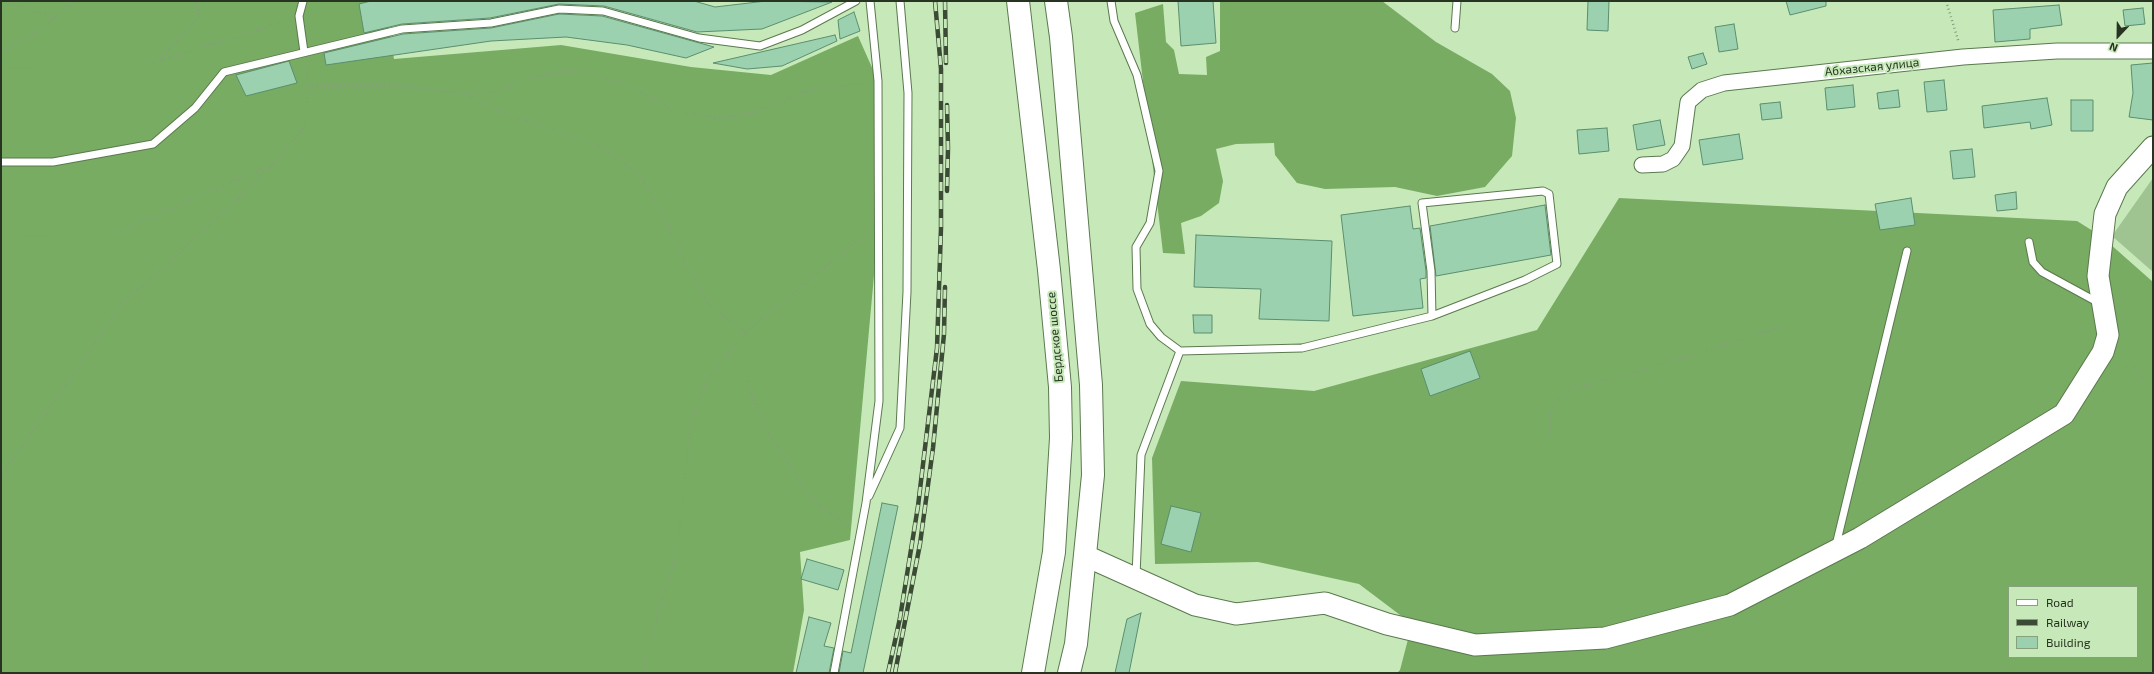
<!DOCTYPE html>
<html>
<head>
<meta charset="utf-8">
<style>
  body { margin:0 }
  #map { position:relative; width:2154px; height:674px; overflow:hidden; background:#c7e9b9; font-family:"Exo 2",sans-serif }
  canvas { display:block }
  .frame { position:absolute; inset:0; border:2px solid #273422; pointer-events:none }
  .legend { position:absolute; left:2008px; top:586px; width:130px; height:72px; box-sizing:border-box; background:#c7e9b9; border:1px solid #87a17d; margin:0; padding:5px 7px; list-style:none; font-size:12px; color:#273422 }
  .legend li { display:flex; align-items:center; gap:8px; height:20px }
  .legend b { width:20px; border:1px solid #87a17d }
  .north { position:absolute; left:2098px; top:16px; width:40px; height:40px; -webkit-text-stroke:3px #c7e9b9; paint-order:stroke; rotate:202deg; font-size:11px; font-weight:700; line-height:16px; text-align:center; color:#273422 }
  .north::after { content:''; display:block; margin:auto; width:14px; height:18px; background:#273422; clip-path:polygon(50% 0,100% 100%,50% 72%,0 100%) }
</style>
</head>
<body>
<div id="map">
<canvas width="2154" height="674"></canvas>
<div class="frame"></div>
<ul class="legend">
<li><b style="height:5px;background:#fff"></b>Road</li>
<li><b style="height:5px;background:#3b4b35"></b>Railway</li>
<li><b style="height:11px;background:#9bd1af"></b>Building</li>
</ul>
<div class="north">N</div>
</div>
<script>
const ctx = document.querySelector('canvas').getContext('2d');
ctx.lineJoin = 'round';
function paint(path, color) {
  ctx.fillStyle = color;
  ctx.fill(path, 'evenodd');
}
function shape(rows) {
  const path = new Path2D();
  for (const r of rows) {
    path.moveTo(r[0], r[1]);
    for (let i = 2; i < r.length; i += 2) path.lineTo(r[i], r[i + 1]);
  }
  return path;
}
function stroke(path, color, width, dash) {
  ctx.strokeStyle = color;
  ctx.lineWidth = width;
  ctx.lineCap = dash ? 'butt' : 'round';
  ctx.setLineDash(dash || []);
  ctx.stroke(path);
}
function drawText(font, color, halo, rows, align = 'center') {
  ctx.font = font + ' "Exo 2",sans-serif';
  ctx.lineWidth = 4;
  ctx.setLineDash([]);
  ctx.textBaseline = 'middle';
  ctx.strokeStyle = halo;
  ctx.fillStyle = color;
  for (const [text, x, y, turn = 0] of rows) {
    ctx.save();
    ctx.translate(x, y);
    ctx.rotate((+turn || 0) * Math.PI / 180);
    ctx.textAlign = isNaN(turn) ? turn : align;
    if (halo) ctx.strokeText(text, 0, 0);
    ctx.fillText(text, 0, 0);
    ctx.restore();
  }
}
const green = shape([
  [2153,178,2153,272,2112,236]
]);
const forest = shape([
  [1,1,385,1,394,59,561,45,691,67,771,75,858,36,878,81,877,242,850,540,800,552,804,610,793,673,1,673],
  [1220,1,1382,1,1436,42,1492,74,1510,91,1516,118,1512,156,1485,187,1437,196,1395,187,1325,189,1297,183,1275,155,1274,143,1236,144,1216,149,1223,181,1219,203,1201,216,1181,223,1185,254,1163,253,1135,13,1163,4,1166,42,1174,50,1179,74,1207,75,1206,57,1220,51],
  [1619,198,2077,221,2101,236,2153,282,2153,673,1397,673,1400,670,1412,624,1359,584,1258,562,1155,564,1152,458,1181,381,1314,391,1537,330],
  [2009,587,2137,587,2137,657,2009,657]
]);
const building = shape([
  [371,1,694,1,715,7,766,1,832,2,762,29,697,32,604,6,559,4,490,18,402,24,364,33,359,4,371,1],
  [1178,1,1213,1,1216,43,1181,46,1178,1],
  [1588,1,1609,1,1608,31,1587,30,1588,1],
  [1786,1,1826,1,1826,6,1790,15,1786,1],
  [2059,5,2062,25,2030,29,2030,39,1995,42,1993,10,2059,5],
  [2143,8,2145,24,2125,26,2123,10,2143,8],
  [854,12,860,31,840,39,838,20,854,12],
  [559,14,602,16,714,47,686,58,627,45,566,37,491,41,326,65,324,53,403,34,491,28,559,14],
  [1734,24,1738,49,1719,52,1715,27,1734,24],
  [835,35,837,41,782,66,747,69,713,63,835,35],
  [1703,53,1707,64,1692,69,1688,57,1703,53],
  [289,61,297,83,246,96,236,75,289,61],
  [2153,63,2153,120,2129,117,2133,93,2131,65,2153,63],
  [1944,80,1947,110,1927,112,1924,82,1944,80],
  [1853,85,1855,107,1827,110,1825,88,1853,85],
  [1898,90,1900,107,1879,109,1877,93,1898,90],
  [2047,98,2052,125,2031,129,2030,122,1984,128,1982,106,2047,98],
  [2071,100,2093,100,2093,131,2071,131,2071,100],
  [1780,102,1782,118,1762,120,1760,104,1780,102],
  [1660,120,1665,145,1637,150,1633,125,1660,120],
  [1607,128,1609,151,1579,154,1577,130,1607,128],
  [1739,134,1743,159,1703,165,1699,140,1739,134],
  [1972,149,1975,177,1953,179,1950,151,1972,149],
  [2016,192,2017,209,1997,211,1995,195,2016,192],
  [1911,198,1915,225,1880,230,1875,204,1911,198],
  [1545,205,1551,255,1436,276,1430,226,1545,205],
  [1410,206,1413,229,1420,228,1426,271,1426,278,1420,279,1423,308,1353,316,1341,215,1410,206],
  [1196,235,1332,241,1329,321,1259,319,1261,289,1194,287,1196,235],
  [1193,315,1212,315,1212,333,1194,333,1193,315],
  [1470,351,1480,378,1430,396,1421,369,1470,351],
  [882,503,898,506,863,673,839,673,843,651,851,653,882,503],
  [1171,506,1201,513,1191,552,1161,544,1171,506],
  [807,559,844,570,838,590,801,579,807,559],
  [1141,613,1129,673,1115,673,1127,619,1141,613],
  [809,617,831,623,824,646,834,648,829,673,796,673,809,617]
]);
const path = shape([
  [7,1,22,8,56,17],
  [1946,1,1959,43],
  [1,52,31,36,75,1],
  [157,61,200,17,196,1],
  [1,69,156,62,290,20],
  [308,86,394,85,464,94,495,92,527,78,579,70,602,76,637,90,675,111,721,118,756,112,808,91,869,82],
  [464,94,505,114,598,145,639,174,666,220,683,260,708,303,745,333,748,383,763,425,806,490,823,509,851,528],
  [1,237,114,233,274,164,305,125,308,86,305,63],
  [2115,366,2136,367,2145,384],
  [1551,435,1550,415,1558,398,1573,388,1621,377,1785,326],
  [1,477,125,300,170,262,274,164],
  [643,673,656,621,677,552,691,422,708,378,745,333,868,232]
]);
const lane = shape([
  [303,1,299,16,304,52],
  [1111,1,1114,21,1137,75,1159,171,1150,223,1136,247,1137,289,1150,324,1161,337,1180,351],
  [1455,28,1457,1],
  [1,162,53,162,153,144,195,108,224,72,402,29,491,23,559,9,603,11,699,38,760,46,802,30,856,1],
  [2029,242,2033,262,2042,272,2099,303],
  [869,496,900,428,907,292,908,93,900,1],
  [1836,545,1907,251],
  [1136,576,1141,455,1180,351,1302,348,1432,316,1431,271,1422,203,1543,191,1549,194,1557,264,1525,280,1432,316],
  [834,673,866,503,879,401,878,81,870,1]
]);
const street = shape([
  [1642,165,1663,164,1673,159,1682,146,1688,102,1702,90,1724,83,1963,57,2057,51,2153,51]
]);
const secondary = shape([
  [1086,556,1195,605,1236,614,1325,603,1387,624,1475,645,1605,638,1730,605,1860,538,2064,414,2103,352,2108,335,2098,276,2105,214,2117,187,2153,147]
]);
const highway = shape([
  [1018,1,1049,270,1060,387,1061,438,1054,552,1033,673],
  [1056,1,1061,37,1091,385,1093,475,1076,644,1069,673]
]);
const rail = shape([
  [945,1,946,63],
  [947,105,948,148,947,191],
  [888,673,900,618,918,506,937,348,941,228,941,69,935,1],
  [895,673,920,544,933,448,944,334,945,287]
]);
const streetNames = [
  ["Абхазская улица",1872,67,-6],
  ["Бердское шоссе",1055,337,-95]
];
paint(green, '#a0c392');
paint(forest, '#78ac62');
paint(building, '#9bd1af');
stroke(building, '#5a8e6e', 1);
stroke(lane, '#5a794e', 9);
stroke(street, '#5a794e', 17);
stroke(secondary, '#5a794e', 23);
stroke(highway, '#5a794e', 24);
stroke(path, '#859e7a', 2.5, [1, 3]);
stroke(lane, '#fff', 7);
stroke(street, '#fff', 15);
stroke(secondary, '#fff', 21);
stroke(highway, '#fff', 22);
stroke(rail, '#3b4b35', 4.5);
stroke(rail, '#c7e9b9', 3, [9]);
drawText('12px', '#273422', '#c7e9b9', streetNames);
</script>
</body>
</html>
